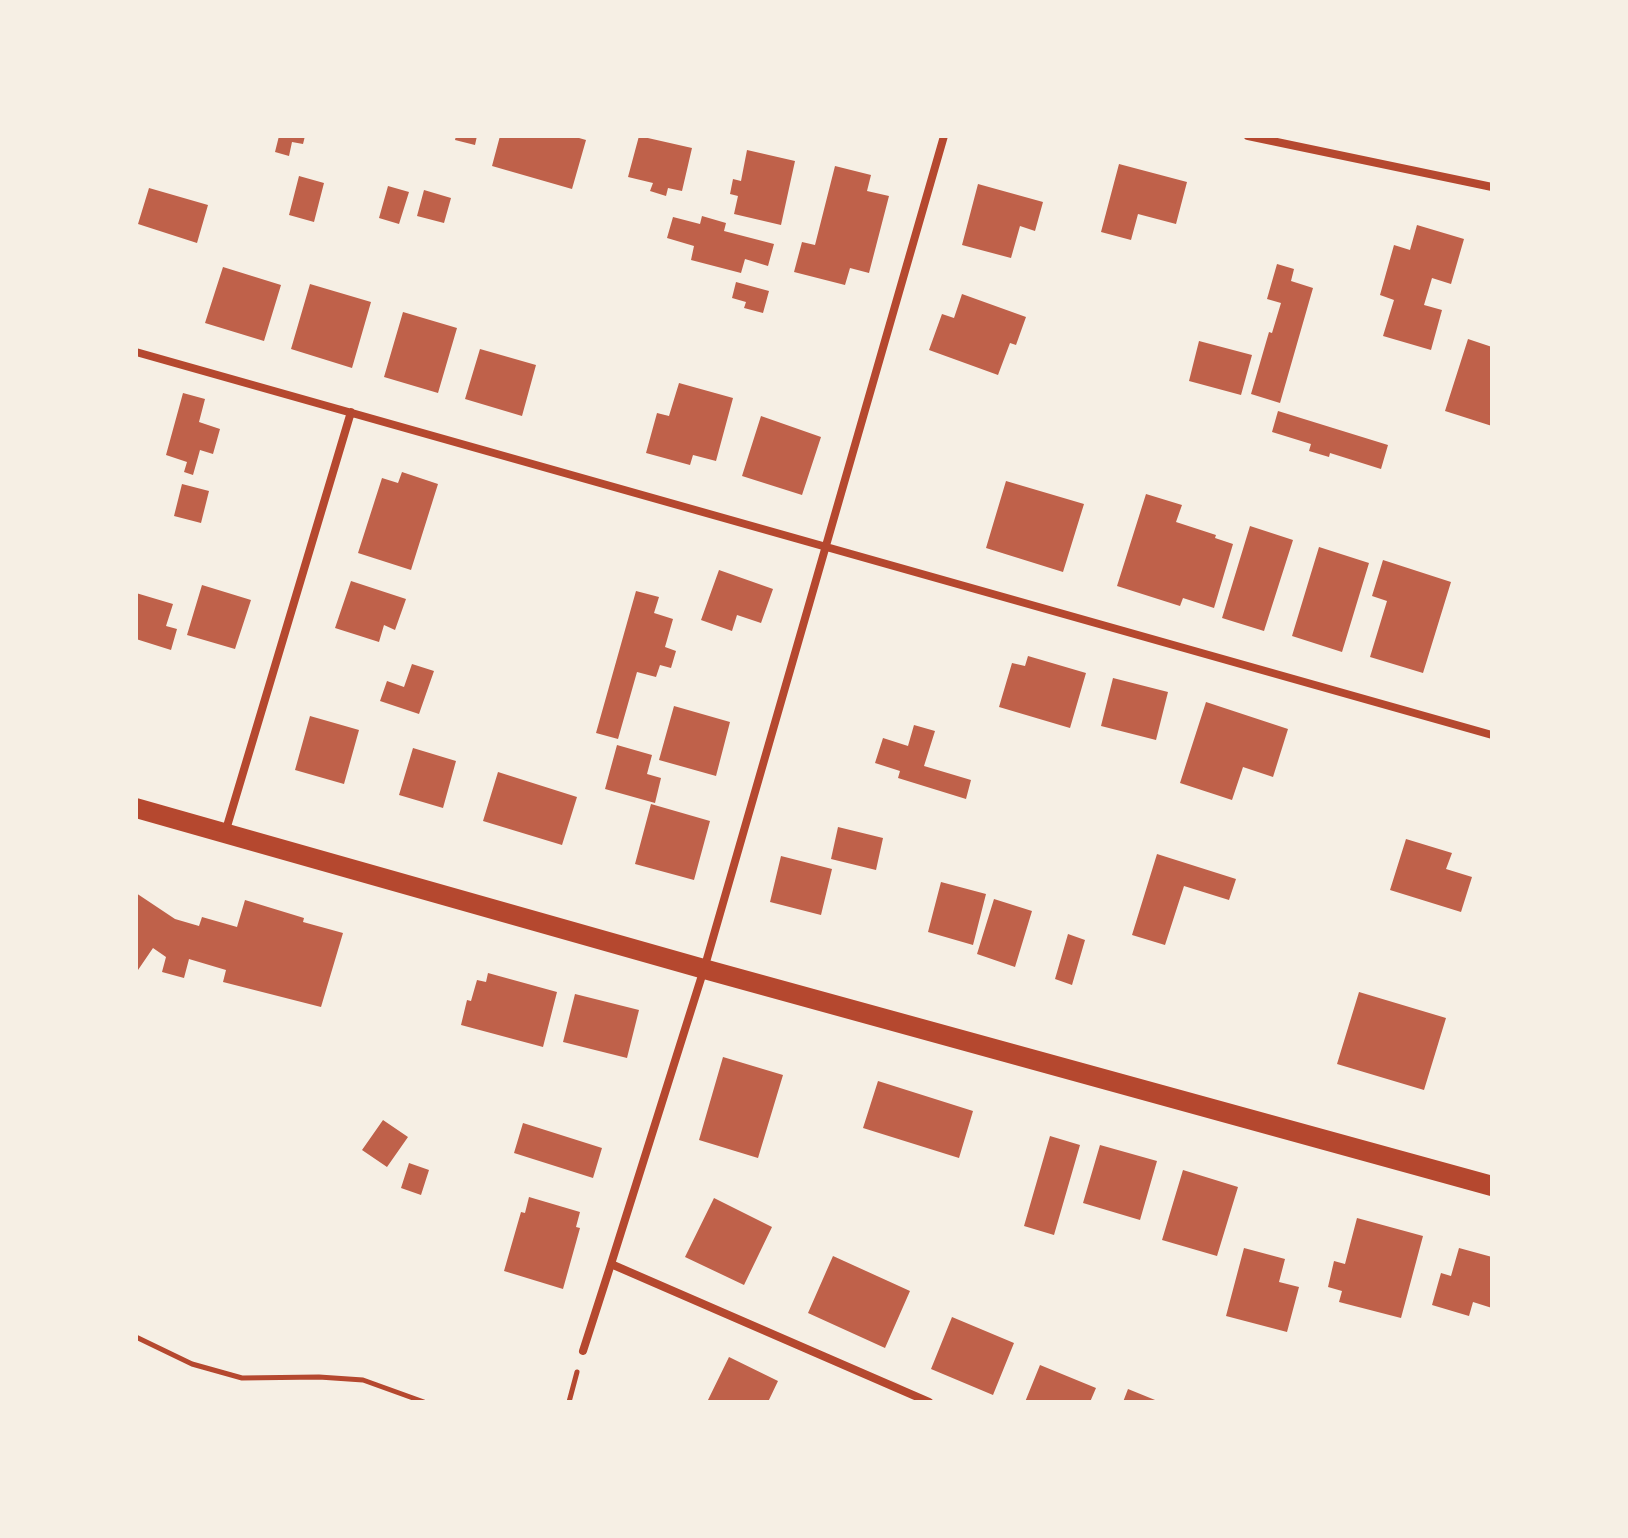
<!DOCTYPE html>
<html>
<head>
<meta charset="utf-8">
<style>
  body { margin:0 }
  #map { position:relative; width:1628px; height:1538px; overflow:hidden; background:#f6efe4; font-family:"Golos Text",sans-serif }
  canvas { display:block }
  .frame { position:absolute; inset:0; border:138px solid #f6efe4; pointer-events:none }
</style>
</head>
<body>
<div id="map">
<canvas width="1628" height="1538"></canvas>
<div class="frame"></div>
</div>
<script>
const ctx = document.querySelector('canvas').getContext('2d');
ctx.lineJoin = 'round';
function paint(path, color) {
  ctx.fillStyle = color;
  ctx.fill(path, 'evenodd');
}
function shape(rows) {
  const path = new Path2D();
  for (const r of rows) {
    path.moveTo(r[0], r[1]);
    for (let i = 2; i < r.length; i += 2) path.lineTo(r[i], r[i + 1]);
  }
  return path;
}
function stroke(path, color, width, dash) {
  ctx.strokeStyle = color;
  ctx.lineWidth = width;
  ctx.lineCap = dash ? 'butt' : 'round';
  ctx.setLineDash(dash || []);
  ctx.stroke(path);
}
const building = shape([
  [279,136,305,136,303,144,292,142,289,156,275,152],
  [456,136,477,136,475,145,455,140],
  [500,136,572,136,586,140,572,189,492,166],
  [639,136,692,148,682,191,668,188,666,196,650,191,653,183,628,177],
  [747,150,795,161,781,225,734,214,738,196,730,194,733,179,741,181],
  [1119,164,1187,182,1176,224,1138,214,1131,240,1101,232],
  [835,166,871,175,867,191,889,196,869,273,850,268,845,285,794,272,802,242,815,245],
  [299,176,324,183,314,222,289,215],
  [978,184,1043,202,1035,231,1020,226,1011,258,962,245],
  [388,186,409,192,399,224,379,218],
  [149,188,208,205,197,243,138,224],
  [424,190,451,198,444,223,417,216],
  [702,216,726,223,724,231,774,244,768,266,745,259,741,273,691,260,694,246,667,238,673,217,700,224],
  [1417,225,1464,239,1451,284,1432,278,1424,305,1442,310,1431,350,1383,336,1394,300,1380,295,1394,245,1410,250],
  [1277,264,1294,269,1291,281,1313,288,1280,403,1251,394,1269,332,1272,333,1281,303,1267,299],
  [223,267,281,285,264,341,205,323],
  [736,282,769,291,763,313,744,308,746,302,732,298],
  [310,284,371,302,352,368,291,349],
  [962,294,1026,317,1016,345,1010,343,998,375,929,350,942,314,954,318],
  [403,312,457,328,438,393,384,377],
  [1468,339,1492,347,1492,426,1445,411],
  [1199,341,1252,355,1241,395,1189,381],
  [480,349,536,365,522,416,465,399],
  [679,383,733,398,716,461,693,455,690,465,646,453,657,413,669,416],
  [183,393,205,399,199,422,220,429,213,454,200,450,193,475,184,472,187,462,166,455],
  [1278,411,1388,445,1381,469,1330,453,1329,457,1309,451,1311,444,1272,432],
  [761,416,821,437,802,495,742,476],
  [402,472,438,484,411,570,358,553,382,478,398,483],
  [1006,481,1084,504,1063,572,986,548],
  [182,484,209,491,201,523,174,516],
  [1146,494,1182,505,1176,522,1216,535,1215,538,1233,544,1214,608,1183,598,1180,606,1117,586],
  [1250,526,1293,540,1264,631,1222,618],
  [1319,547,1369,563,1342,652,1292,636],
  [1383,560,1451,582,1423,673,1370,657,1387,601,1372,596],
  [719,570,773,589,761,623,737,615,732,631,701,620],
  [351,581,406,599,395,630,384,625,379,642,335,628],
  [202,585,251,600,235,649,187,635],
  [636,591,659,597,654,613,673,619,665,647,676,651,671,668,660,665,656,677,637,672,618,739,596,733],
  [136,593,173,604,166,626,177,629,171,650,136,639],
  [1028,656,1086,673,1070,728,999,707,1012,663,1025,666],
  [412,664,434,671,419,714,380,701,387,681,404,687],
  [1113,678,1168,692,1156,740,1101,726],
  [1206,702,1288,729,1273,777,1243,767,1232,800,1180,783],
  [674,706,730,722,716,776,659,760],
  [310,716,359,730,344,784,295,770],
  [914,725,935,731,924,766,971,780,966,799,898,778,900,771,875,763,883,738,908,746],
  [617,745,652,755,647,774,661,778,655,803,605,789],
  [413,748,456,761,443,808,399,795],
  [498,772,577,797,562,845,483,821],
  [651,804,710,821,694,880,635,864],
  [838,827,883,838,876,870,831,859],
  [1406,839,1452,853,1446,869,1472,877,1461,912,1390,890],
  [1157,854,1236,879,1229,900,1184,886,1165,945,1132,935],
  [781,856,832,869,821,915,770,902],
  [941,882,986,894,973,945,928,932],
  [136,893,175,919,199,926,202,917,237,927,245,900,304,918,303,922,343,933,321,1007,223,982,226,970,189,959,184,978,162,972,166,957,153,948,138,970],
  [994,899,1032,911,1015,967,977,954],
  [1068,934,1085,940,1072,985,1055,979],
  [488,973,557,992,543,1047,461,1025,467,1000,471,1001,477,980,486,982],
  [1359,992,1446,1018,1424,1090,1337,1064],
  [575,994,639,1010,627,1058,563,1042],
  [723,1057,783,1075,758,1158,699,1140],
  [878,1081,973,1111,959,1158,863,1128],
  [383,1120,408,1137,387,1167,362,1150],
  [523,1123,602,1148,593,1178,514,1153],
  [1050,1136,1080,1145,1054,1235,1024,1226],
  [1100,1145,1157,1161,1140,1220,1083,1203],
  [409,1163,429,1170,421,1195,401,1188],
  [1183,1170,1238,1187,1217,1256,1162,1240],
  [529,1197,580,1212,576,1227,580,1228,563,1289,504,1271,521,1212,525,1213],
  [714,1198,772,1227,744,1285,685,1257],
  [1357,1218,1423,1236,1401,1318,1339,1302,1342,1291,1328,1287,1334,1261,1345,1264],
  [1244,1248,1285,1259,1279,1282,1299,1287,1287,1332,1226,1316],
  [1459,1248,1492,1257,1492,1308,1473,1302,1469,1316,1432,1305,1441,1273,1451,1276],
  [833,1256,910,1291,885,1348,808,1313],
  [952,1317,1014,1343,993,1395,931,1369],
  [729,1357,778,1381,768,1402,707,1402],
  [1040,1365,1096,1388,1090,1402,1025,1402],
  [1128,1389,1160,1402,1123,1402]
]);
const path = shape([
  [136,1337,192,1364,242,1378,319,1377,363,1380,424,1402],
  [569,1402,577,1372]
]);
const minor = shape([
  [1248,136,1492,187],
  [136,352,1492,735],
  [225,833,351,412],
  [583,1351,611,1264],
  [929,1402,611,1264,704,969,944,136]
]);
const primary = shape([
  [136,808,704,969,1492,1186]
]);
paint(building, '#bf614a');
stroke(path, '#b5482f', 5);
stroke(minor, '#b5482f', 8);
stroke(primary, '#b5482f', 20);
</script>
</body>
</html>
